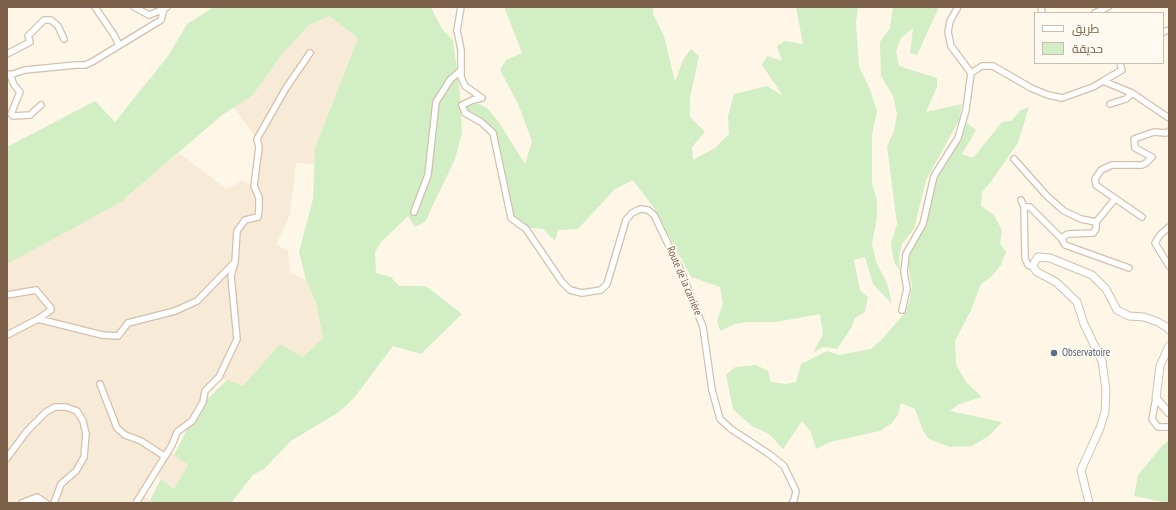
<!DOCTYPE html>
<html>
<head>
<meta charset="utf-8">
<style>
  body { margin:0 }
  #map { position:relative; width:1176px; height:510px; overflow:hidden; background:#fef7e8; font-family:"PT Sans Narrow",Cairo,sans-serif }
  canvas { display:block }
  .frame { position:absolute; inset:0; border:8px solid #7c5f49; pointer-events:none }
  .legend { position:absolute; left:1034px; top:12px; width:130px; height:52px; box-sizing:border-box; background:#fffaf1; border:1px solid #cbbcae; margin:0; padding:5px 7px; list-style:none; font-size:12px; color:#7c5f49 }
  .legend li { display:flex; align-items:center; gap:8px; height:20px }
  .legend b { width:20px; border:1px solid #cbbcae }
</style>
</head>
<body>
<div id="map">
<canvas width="1176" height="510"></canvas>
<div class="frame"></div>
<ul class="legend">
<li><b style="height:5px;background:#fff"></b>طريق</li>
<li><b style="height:11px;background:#d2eec4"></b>حديقة</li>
</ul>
</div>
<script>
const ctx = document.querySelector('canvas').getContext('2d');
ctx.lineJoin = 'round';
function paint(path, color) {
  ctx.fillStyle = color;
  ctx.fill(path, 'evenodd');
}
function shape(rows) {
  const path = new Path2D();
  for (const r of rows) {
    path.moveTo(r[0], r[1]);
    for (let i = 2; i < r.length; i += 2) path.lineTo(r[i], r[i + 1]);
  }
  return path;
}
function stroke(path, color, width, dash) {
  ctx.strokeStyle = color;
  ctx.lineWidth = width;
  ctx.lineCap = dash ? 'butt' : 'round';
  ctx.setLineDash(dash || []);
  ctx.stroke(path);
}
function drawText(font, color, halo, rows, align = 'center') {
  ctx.font = font + ' "PT Sans Narrow",sans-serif';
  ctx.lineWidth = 3.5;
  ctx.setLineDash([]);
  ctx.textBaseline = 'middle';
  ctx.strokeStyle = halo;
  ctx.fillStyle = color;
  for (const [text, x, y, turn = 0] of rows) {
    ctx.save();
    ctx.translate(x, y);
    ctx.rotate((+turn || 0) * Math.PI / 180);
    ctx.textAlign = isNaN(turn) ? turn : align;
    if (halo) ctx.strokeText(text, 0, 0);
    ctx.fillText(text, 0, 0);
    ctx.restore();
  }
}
const residential = shape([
  [329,16,358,38,315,148,315,164,296,163,290,214,276,245,288,250,290,272,306,280,316,303,323,338,303,357,280,344,243,386,219,378,205,391,192,421,177,432,168,450,188,465,174,489,154,473,142,494,154,503,7,503,8,262,121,202,179,153,226,189,242,181,254,186,257,139,234,107,253,95,282,54,309,25]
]);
const green = shape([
  [214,7,431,7,442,29,453,40,460,93,462,133,455,159,425,222,415,227,408,216,381,242,375,252,376,273,391,277,399,286,426,286,462,314,421,354,393,346,354,398,339,412,291,441,264,469,253,475,231,503,154,503,150,500,161,479,174,489,188,465,174,455,198,408,227,380,243,386,280,344,303,357,323,338,316,303,306,280,299,252,313,199,315,148,358,38,329,16,309,25,282,54,253,95,222,115,121,202,7,264,7,147,95,101,115,122,168,56,187,24],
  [504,7,653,7,653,14,664,36,675,82,683,60,691,49,699,56,690,98,690,117,705,132,692,147,693,160,715,148,729,134,728,116,734,94,767,86,783,96,762,65,767,56,782,61,777,46,785,41,803,44,796,7,858,7,856,23,859,67,869,87,877,111,872,135,872,183,877,201,877,217,872,244,876,262,887,283,892,304,873,284,865,257,854,260,860,290,868,297,865,312,855,318,851,328,837,349,823,347,813,353,823,334,820,314,776,322,747,322,735,324,720,331,717,320,723,304,720,287,691,277,654,208,633,180,615,189,578,229,558,230,555,241,543,229,530,228,513,217,497,134,488,124,469,112,466,107,477,103,487,108,498,121,525,164,532,141,518,104,500,70,506,60,522,53],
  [893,7,939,7,917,55,910,53,913,28,901,38,896,51,899,66,937,78,937,87,926,112,962,104,959,120,926,180,914,229,902,244,899,257,900,271,894,262,891,243,897,224,887,146,894,131,897,114,893,96,881,76,880,42,890,28],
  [1029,107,1018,143,990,183,982,192,981,206,994,215,1002,230,1000,243,1006,252,1001,265,991,277,981,284,971,310,955,341,956,365,967,383,982,397,959,404,950,411,1002,422,989,436,972,446,950,447,929,439,923,431,915,409,901,403,898,415,892,423,880,431,830,442,816,449,811,432,802,421,783,449,769,434,752,426,733,409,726,375,735,367,756,365,768,371,771,382,786,384,796,382,801,364,827,351,839,355,871,349,881,340,905,313,910,298,912,286,907,260,910,249,927,224,934,185,967,123,976,130,962,154,973,158,1002,122,1011,121,1021,110],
  [1169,440,1169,503,1134,496,1138,475,1161,447]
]);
const minor = shape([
  [95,7,114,35,119,45],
  [134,7,149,15,164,9],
  [461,7,457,30,461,50,461,77,465,86,482,98,473,100,462,105,465,113,481,122,493,133,511,218,526,229,562,282,570,290,582,293,601,290,607,284,626,220,632,213,640,209,648,210,654,215,681,271,703,327,712,390,720,419,731,429,769,454,784,466,796,491,794,500,792,503],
  [958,7,950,21,948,32,951,46,971,73,982,66,993,66,1031,88,1048,95,1062,98,1093,87,1103,81,1132,93,1169,118],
  [1041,7,1042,13],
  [1095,13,1108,7],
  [1163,32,1169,30],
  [7,54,30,42,28,36,44,20,51,20,58,26,64,39],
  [10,74,14,85,20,92,11,114,13,116,30,115,41,105],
  [7,76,25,70,76,65,85,65,92,62,161,20,164,9,167,7],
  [1103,81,1122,70,1120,63],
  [1110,104,1126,99,1132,93],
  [1014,159,1047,196,1064,211,1081,219,1096,222],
  [1115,199,1096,222,1096,229,1093,233,1068,234,1061,238,1065,245,1129,268],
  [1021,200,1024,207,1030,207,1061,238],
  [1024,207,1025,258,1028,265,1033,267],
  [414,212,428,175,436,102,450,80,461,70],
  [1142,217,1100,188,1096,185,1095,179,1101,170,1112,165,1142,165,1146,163,1152,157,1135,148,1134,139,1154,132,1166,133,1169,131],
  [1169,227,1160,235,1155,243,1169,266],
  [7,295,36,290,51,308,51,310,38,319],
  [902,310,907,289,904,272,906,254,923,224,934,176,958,138,966,110,971,73],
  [7,335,38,319,102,335,118,336,128,323,175,311,197,301,233,264],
  [100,384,117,428,125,435,141,441,164,456],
  [1156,398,1152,419,1158,427,1169,427],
  [7,458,27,431,46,412,55,407,66,407,77,411,83,421,86,434,84,457,76,471,61,484,54,503],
  [22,503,37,497],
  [37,503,37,497,46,503],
  [136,503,172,445,177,432,192,421,203,402,205,391,219,377,237,339,231,276,235,262,237,231,245,220,258,217,259,209,259,197,254,186,259,147,257,139,286,88,310,53]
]);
const tertiary = shape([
  [1169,346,1160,366,1156,398,1169,413],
  [1089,503,1081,470,1100,428,1105,412,1106,390,1102,361,1084,324,1077,302,1056,282,1037,272,1033,267,1034,263,1038,257,1050,258,1092,275,1106,289,1117,310,1129,316,1144,317,1158,322,1168,328,1169,330]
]);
const markers = [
  [1054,353,4,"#5c6f8a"]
];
const streetNames = [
  ["Route de la carrière",684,281,67]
];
const serviceNames = [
  ["Observatoire",1062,353]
];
paint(residential, '#f7ead6');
paint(green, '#d2eec4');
stroke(minor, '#d3c0ac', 8);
stroke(tertiary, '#d3c0ac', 9);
stroke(minor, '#fff', 5.5);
stroke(tertiary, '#fff', 7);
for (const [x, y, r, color] of markers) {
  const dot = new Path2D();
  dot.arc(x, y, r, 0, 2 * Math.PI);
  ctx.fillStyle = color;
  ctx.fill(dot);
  stroke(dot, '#fffaf1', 1.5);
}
drawText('11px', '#7c5f49', '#fffaf1', streetNames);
drawText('11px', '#4e5e75', '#fffaf1', serviceNames, 'left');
</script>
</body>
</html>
